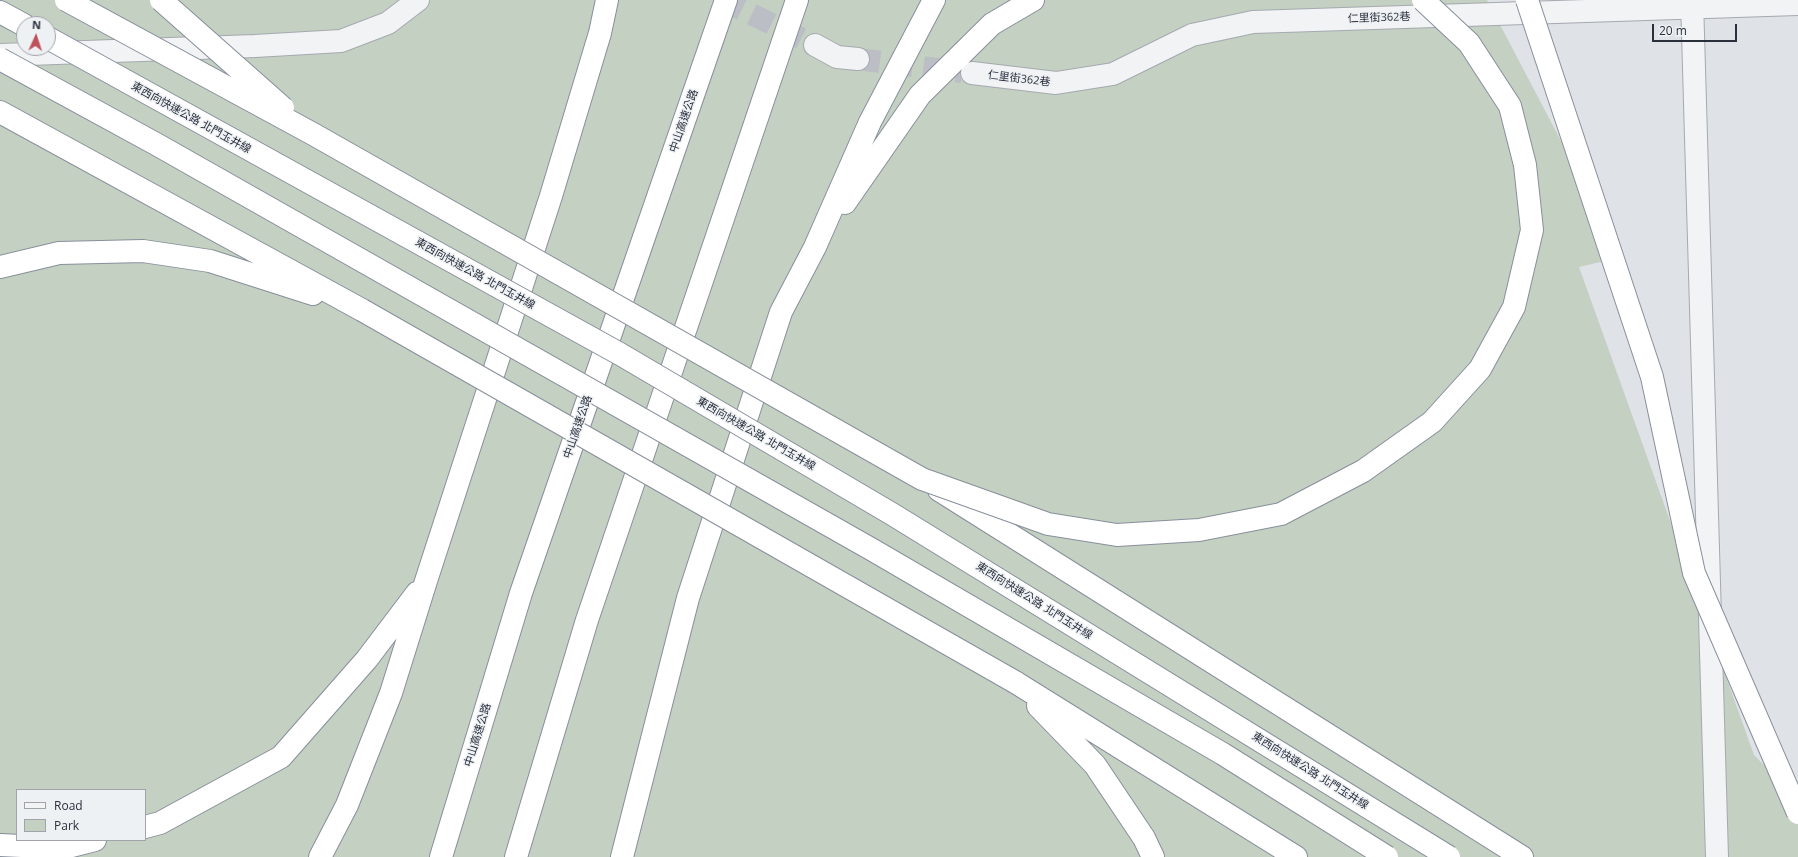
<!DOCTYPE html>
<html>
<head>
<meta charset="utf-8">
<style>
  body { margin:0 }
  #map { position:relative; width:1798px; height:857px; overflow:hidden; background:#dfe2e7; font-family:"Open Sans",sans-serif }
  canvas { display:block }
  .legend { position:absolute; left:16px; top:789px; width:130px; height:52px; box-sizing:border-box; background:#eef1f4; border:1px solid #a0a3aa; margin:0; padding:5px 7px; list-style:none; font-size:12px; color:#2a2f3c }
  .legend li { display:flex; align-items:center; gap:8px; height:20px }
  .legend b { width:20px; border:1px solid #a0a3aa }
  .north { position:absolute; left:16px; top:16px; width:40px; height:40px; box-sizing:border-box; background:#eef1f4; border:1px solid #a0a3aa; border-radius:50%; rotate:3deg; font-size:11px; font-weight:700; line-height:16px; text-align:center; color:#2a2f3c }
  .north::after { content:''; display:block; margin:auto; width:14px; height:18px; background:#be525c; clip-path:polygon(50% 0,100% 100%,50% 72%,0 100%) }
  .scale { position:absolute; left:1652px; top:24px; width:85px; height:18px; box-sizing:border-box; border:2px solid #2a2f3c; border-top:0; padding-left:5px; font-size:12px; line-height:14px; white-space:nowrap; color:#2a2f3c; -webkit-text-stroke:3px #eef1f4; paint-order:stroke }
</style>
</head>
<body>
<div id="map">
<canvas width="1798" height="857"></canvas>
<ul class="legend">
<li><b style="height:5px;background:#f1f3f5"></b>Road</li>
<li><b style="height:11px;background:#c4d0c1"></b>Park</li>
</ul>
<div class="north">N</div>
<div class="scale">20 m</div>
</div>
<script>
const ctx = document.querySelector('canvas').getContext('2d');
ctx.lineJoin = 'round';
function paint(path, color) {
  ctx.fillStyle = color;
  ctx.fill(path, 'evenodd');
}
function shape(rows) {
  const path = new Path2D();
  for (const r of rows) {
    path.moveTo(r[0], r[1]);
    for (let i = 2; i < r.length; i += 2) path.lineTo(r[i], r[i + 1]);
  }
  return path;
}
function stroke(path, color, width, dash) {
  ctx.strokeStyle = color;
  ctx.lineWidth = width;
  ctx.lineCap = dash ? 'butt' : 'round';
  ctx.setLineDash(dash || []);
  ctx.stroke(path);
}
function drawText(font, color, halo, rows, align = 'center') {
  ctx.font = font + ' "Open Sans","Noto Sans TC",sans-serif';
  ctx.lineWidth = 3;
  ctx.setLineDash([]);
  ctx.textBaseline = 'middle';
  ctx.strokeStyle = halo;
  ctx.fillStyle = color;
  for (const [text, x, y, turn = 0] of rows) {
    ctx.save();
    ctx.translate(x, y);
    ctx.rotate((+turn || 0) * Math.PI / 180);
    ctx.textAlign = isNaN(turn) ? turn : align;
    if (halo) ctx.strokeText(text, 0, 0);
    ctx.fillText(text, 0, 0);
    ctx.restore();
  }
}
const green = shape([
  [0,0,1487,0,1622,257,1579,267,1754,755,1798,799,1798,857,0,857],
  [24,24,48,24,48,48,24,48],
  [17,790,145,790,145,840,17,840]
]);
const minorTunnel = shape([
  [722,0,815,45],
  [858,59,962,72]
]);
const minor = shape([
  [1692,0,1717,857],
  [815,45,837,57,858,59],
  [0,55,255,46,341,41,388,23,418,0],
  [972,73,1056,83,1113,74,1192,35,1253,22,1798,4]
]);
const highway = shape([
  [0,12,24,25],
  [0,112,362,310],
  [845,203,920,95,992,24,1033,0],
  [0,267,59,253,143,251,210,261,313,294],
  [939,490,1522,857],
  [1015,682,1296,857],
  [1038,706,1095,765,1144,838,1153,857],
  [145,827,160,823,281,757,367,659,417,593],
  [0,845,64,848,95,840],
  [320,857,347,805,391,693,426,581,551,196,600,33,607,0],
  [441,857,521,593,726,0],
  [516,857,587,620,797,0],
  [622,857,688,598,781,312,815,247,870,122,934,0]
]);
const highwayBridge = shape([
  [66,0,313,134,922,479,1048,524,1117,535,1199,530,1281,514,1363,471,1432,422,1480,369,1514,307,1532,230,1525,165,1510,106,1469,43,1423,0],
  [161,0,283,108],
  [1527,0,1652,377,1694,573,1798,813],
  [48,38,620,354,892,514,1449,857],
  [0,59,156,144,871,549,1223,754,1387,857],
  [362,310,1015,682]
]);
const streetNames = [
  ["仁里街362巷",1379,18,-2],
  ["仁里街362巷",1019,79,7],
  ["東西向快速公路 北門玉井線",191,118,29],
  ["中山高速公路",684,121,-71],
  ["東西向快速公路 北門玉井線",475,274,29],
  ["中山高速公路",578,427,-71],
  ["東西向快速公路 北門玉井線",756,434,30],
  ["東西向快速公路 北門玉井線",1034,601,32],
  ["中山高速公路",478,735,-73],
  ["東西向快速公路 北門玉井線",1310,771,32]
];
paint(green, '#c4d0c1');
stroke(minorTunnel, '#bbbec5', 22, [22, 11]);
stroke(minor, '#a5a9b0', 24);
stroke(highway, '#888f9c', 24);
stroke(minor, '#f1f3f5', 22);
stroke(highway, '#fff', 22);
stroke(highwayBridge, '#888f9c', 24, []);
stroke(highwayBridge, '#fff', 22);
drawText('11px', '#2a2f3c', '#eef1f4', streetNames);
</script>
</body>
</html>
